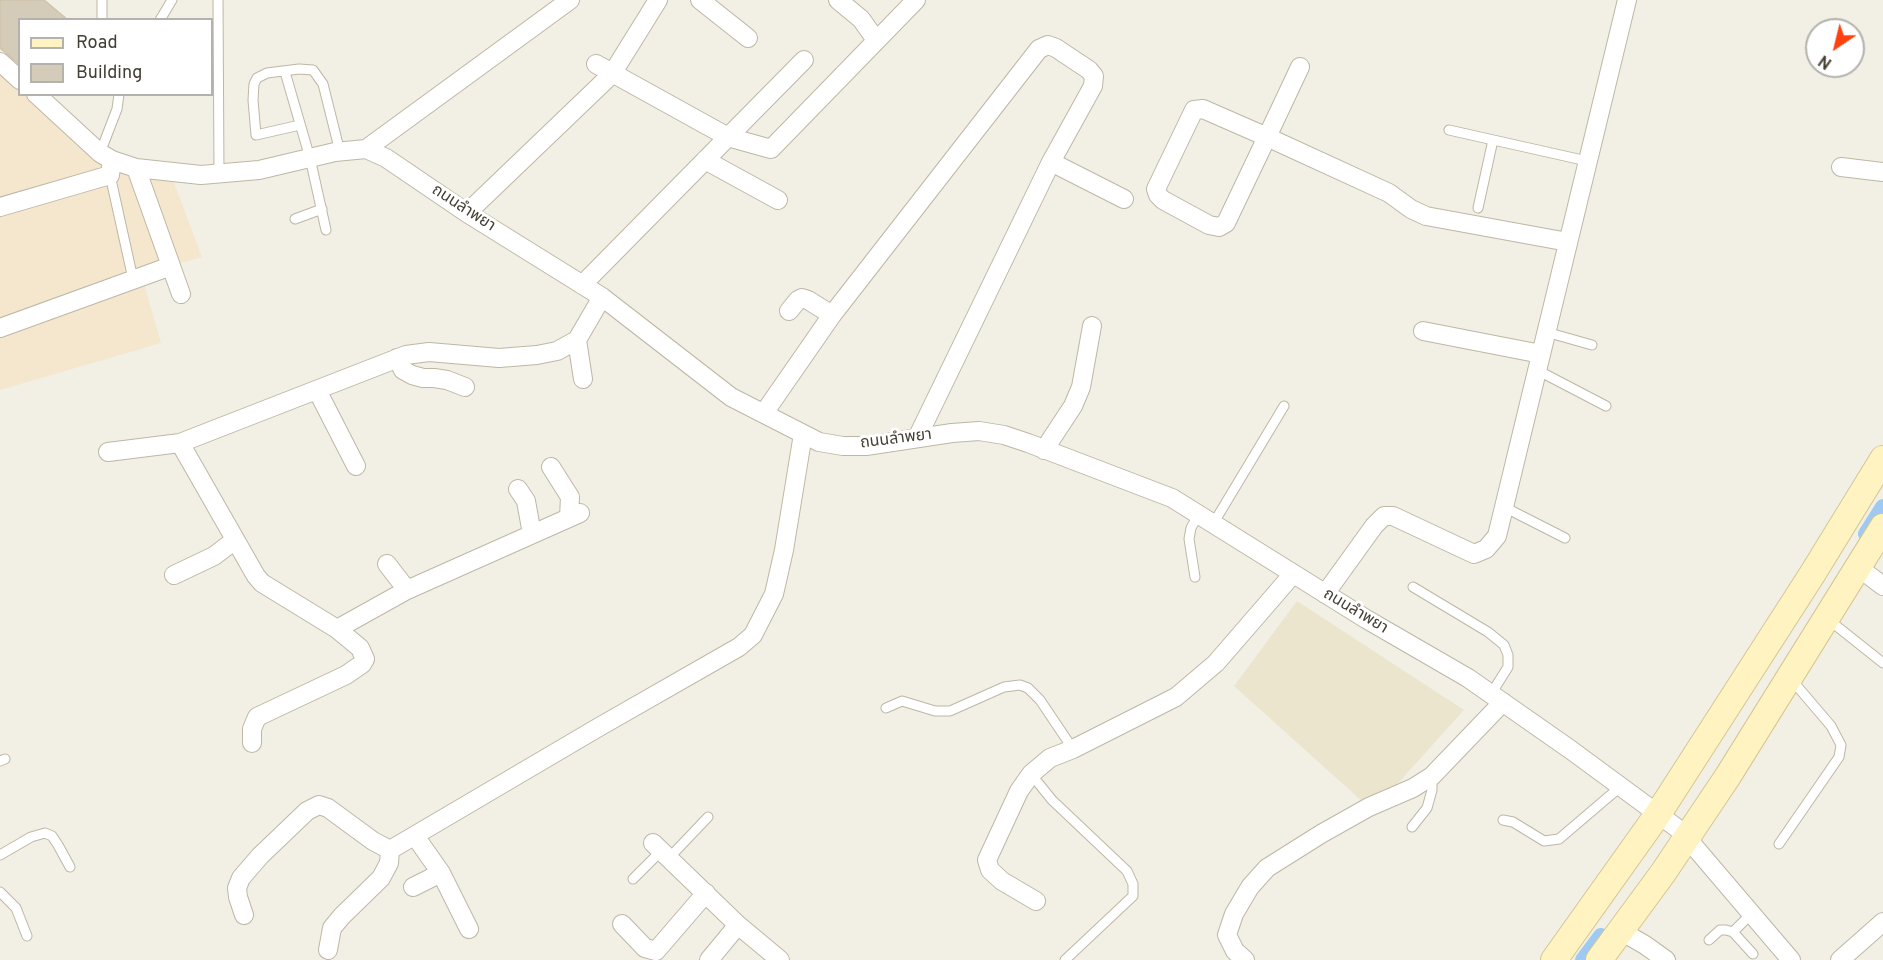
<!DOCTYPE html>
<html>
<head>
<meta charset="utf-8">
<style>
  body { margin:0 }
  #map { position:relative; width:1883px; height:960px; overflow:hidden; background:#f2efe4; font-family:Overpass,sans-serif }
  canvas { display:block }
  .legend { position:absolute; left:18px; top:18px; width:195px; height:78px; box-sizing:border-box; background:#fff; border:2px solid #b4b2ae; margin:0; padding:8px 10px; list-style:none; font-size:18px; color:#443f34 }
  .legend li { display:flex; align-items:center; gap:12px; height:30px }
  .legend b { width:30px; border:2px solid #b4b2ae }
  .north { position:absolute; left:1805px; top:18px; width:60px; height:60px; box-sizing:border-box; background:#fff; border:2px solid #b4b2ae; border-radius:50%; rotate:215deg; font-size:16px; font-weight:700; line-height:24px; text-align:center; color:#443f34 }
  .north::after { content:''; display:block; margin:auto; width:21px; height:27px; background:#fe410e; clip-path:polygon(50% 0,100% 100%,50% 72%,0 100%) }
</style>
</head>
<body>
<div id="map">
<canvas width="1883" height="960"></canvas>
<ul class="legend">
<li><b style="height:8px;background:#fff4c1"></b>Road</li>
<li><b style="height:16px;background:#d4cbb9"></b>Building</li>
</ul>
<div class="north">N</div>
</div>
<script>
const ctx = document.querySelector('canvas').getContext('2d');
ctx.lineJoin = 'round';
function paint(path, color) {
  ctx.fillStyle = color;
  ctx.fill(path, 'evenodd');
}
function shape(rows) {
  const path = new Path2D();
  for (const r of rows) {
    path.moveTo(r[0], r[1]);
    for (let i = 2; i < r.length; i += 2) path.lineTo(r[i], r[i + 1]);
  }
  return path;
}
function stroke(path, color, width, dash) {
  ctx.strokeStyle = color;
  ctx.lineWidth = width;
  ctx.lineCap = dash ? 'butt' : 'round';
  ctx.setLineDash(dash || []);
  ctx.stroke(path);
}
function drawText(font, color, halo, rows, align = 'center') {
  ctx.font = font + ' Overpass,"Noto Sans Thai",sans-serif';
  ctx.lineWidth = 6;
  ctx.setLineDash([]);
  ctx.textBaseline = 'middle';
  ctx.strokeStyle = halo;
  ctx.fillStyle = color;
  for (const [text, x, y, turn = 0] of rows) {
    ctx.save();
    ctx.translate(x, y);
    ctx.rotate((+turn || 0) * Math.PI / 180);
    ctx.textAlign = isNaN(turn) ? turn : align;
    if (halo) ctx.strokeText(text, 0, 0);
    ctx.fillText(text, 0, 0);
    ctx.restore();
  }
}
const commercial = shape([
  [0,69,19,87,20,94,28,95,78,141,172,177,202,257,171,266,0,328],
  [144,284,161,343,0,390,0,337]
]);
const education = shape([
  [1297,601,1464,710,1373,811,1234,686]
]);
const canal = shape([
  [1866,534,1883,507],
  [1583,960,1601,936]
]);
const building = shape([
  [0,0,44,0,68,20,20,20,20,65,0,48,0,0]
]);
const lane = shape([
  [218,0,219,174],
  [102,20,102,0],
  [160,20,172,0],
  [285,72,310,158,326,230],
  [300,125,256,135,253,100,254,84,257,78,267,73,299,69,313,70,323,84,340,152],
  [1449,130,1587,161],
  [100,153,117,109,119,94],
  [110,175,133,279],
  [1478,208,1493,140],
  [295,219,322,209],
  [1546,332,1592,345],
  [1537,370,1606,406],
  [1504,507,1565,538],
  [1213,524,1284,406],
  [1195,577,1189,539,1191,528,1198,515],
  [1413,587,1488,632,1504,645,1508,655,1508,667,1491,694],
  [1829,620,1883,663],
  [886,708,902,701,935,711,950,711,1004,687,1020,685,1028,688,1040,700,1073,749],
  [0,761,5,759],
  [1031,774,1052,800,1127,871,1133,884,1133,896,1065,960],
  [1503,820,1513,822,1544,841,1559,839,1620,787],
  [1412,827,1427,808,1432,790,1432,776],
  [1779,844,1839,757,1841,745,1831,726,1791,679],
  [0,855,31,837,45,833,52,836,58,845,70,867],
  [669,858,708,817],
  [633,879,661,851],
  [0,892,16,908,27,936],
  [1733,932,1751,914],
  [1709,940,1720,930,1726,930,1733,932,1753,954]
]);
const street = shape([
  [700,0,748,38],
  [838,0,861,19,876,40],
  [0,62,20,80],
  [596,64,728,137,804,60],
  [1300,67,1267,137,1226,223,1219,227,1209,225,1163,200,1158,195,1156,189,1194,110,1203,109,1267,137,1389,193,1411,209,1426,216,1568,242],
  [36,94,100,153,112,160,136,168,201,175,259,170,335,152,366,149,386,158,467,213,602,297,731,397,819,442,843,446,866,446,952,433,979,431,1004,435,1028,443,1172,498,1366,619,1468,678,1571,750,1681,831,1791,960],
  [366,149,570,0],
  [705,160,778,200],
  [1051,162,1124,199],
  [1841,167,1883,172],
  [136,168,181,294],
  [0,207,110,175,112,160],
  [467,213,612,74,658,0],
  [582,285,728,137,771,149,916,0],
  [789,311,798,300,802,298,808,300,832,315],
  [0,328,171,266],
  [1423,331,1541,354],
  [577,340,583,379],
  [397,358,403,370,412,375,423,378,434,378,447,380,465,387],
  [317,390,356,466],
  [764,413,832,315,1039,49,1048,45,1056,48,1089,70,1094,76,1093,86,1051,162,917,438],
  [1044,450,1073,406,1081,387,1092,326],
  [108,452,180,443],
  [551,467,570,497,569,518],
  [518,489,526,501,532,534],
  [387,564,407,590],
  [1858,567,1883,586],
  [174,575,214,556,235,540],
  [1325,594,1374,526,1384,516,1393,516,1474,554,1486,549,1497,536,1627,0],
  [337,629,407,590,580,513],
  [252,743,252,729,257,717,346,675,362,664,365,659,360,648,337,629,262,583,256,576,180,443,406,355,429,352,499,358,537,355,557,351,577,340,602,297],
  [415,836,441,873,469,929],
  [653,843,738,925,780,960],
  [413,887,441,873],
  [1036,901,1002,881,990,870,987,860,1019,791,1031,774,1050,758,1073,749,1176,697,1216,663,1293,574],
  [244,915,238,897,237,888,241,878,260,856,307,811,319,805,328,808,373,841,390,850],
  [622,924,645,948,656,951,706,893],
  [1621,931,1645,945,1666,960],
  [328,950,332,928,342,916,381,878,389,863,390,850,599,727,739,647,753,635,774,594,784,550,803,434],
  [709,960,738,925],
  [1245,960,1235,951,1227,935,1234,914,1250,887,1267,868,1321,834,1369,807,1413,788,1432,776,1503,702],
  [1840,960,1883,922]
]);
const secondary = shape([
  [1554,960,1658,814,1813,573,1883,459],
  [1599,960,1663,873,1728,776,1883,527]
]);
const streetNames = [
  ["ถนนลำพยา",463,209,33],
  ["ถนนลำพยา",896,440,-7],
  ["ถนนลำพยา",1355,612,31]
];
paint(commercial, '#f5e7ce');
paint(education, '#ece5cd');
stroke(canal, '#9ecaf1', 16);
paint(building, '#d4cbb9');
stroke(building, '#cfc3ac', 1.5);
stroke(lane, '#beb7a6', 11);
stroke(street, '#beb7a6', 20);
stroke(secondary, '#d4c692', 28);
stroke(lane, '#fff', 9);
stroke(street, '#fff', 18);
stroke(secondary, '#fff4c1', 26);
drawText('16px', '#443f34', '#fff', streetNames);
</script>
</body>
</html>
